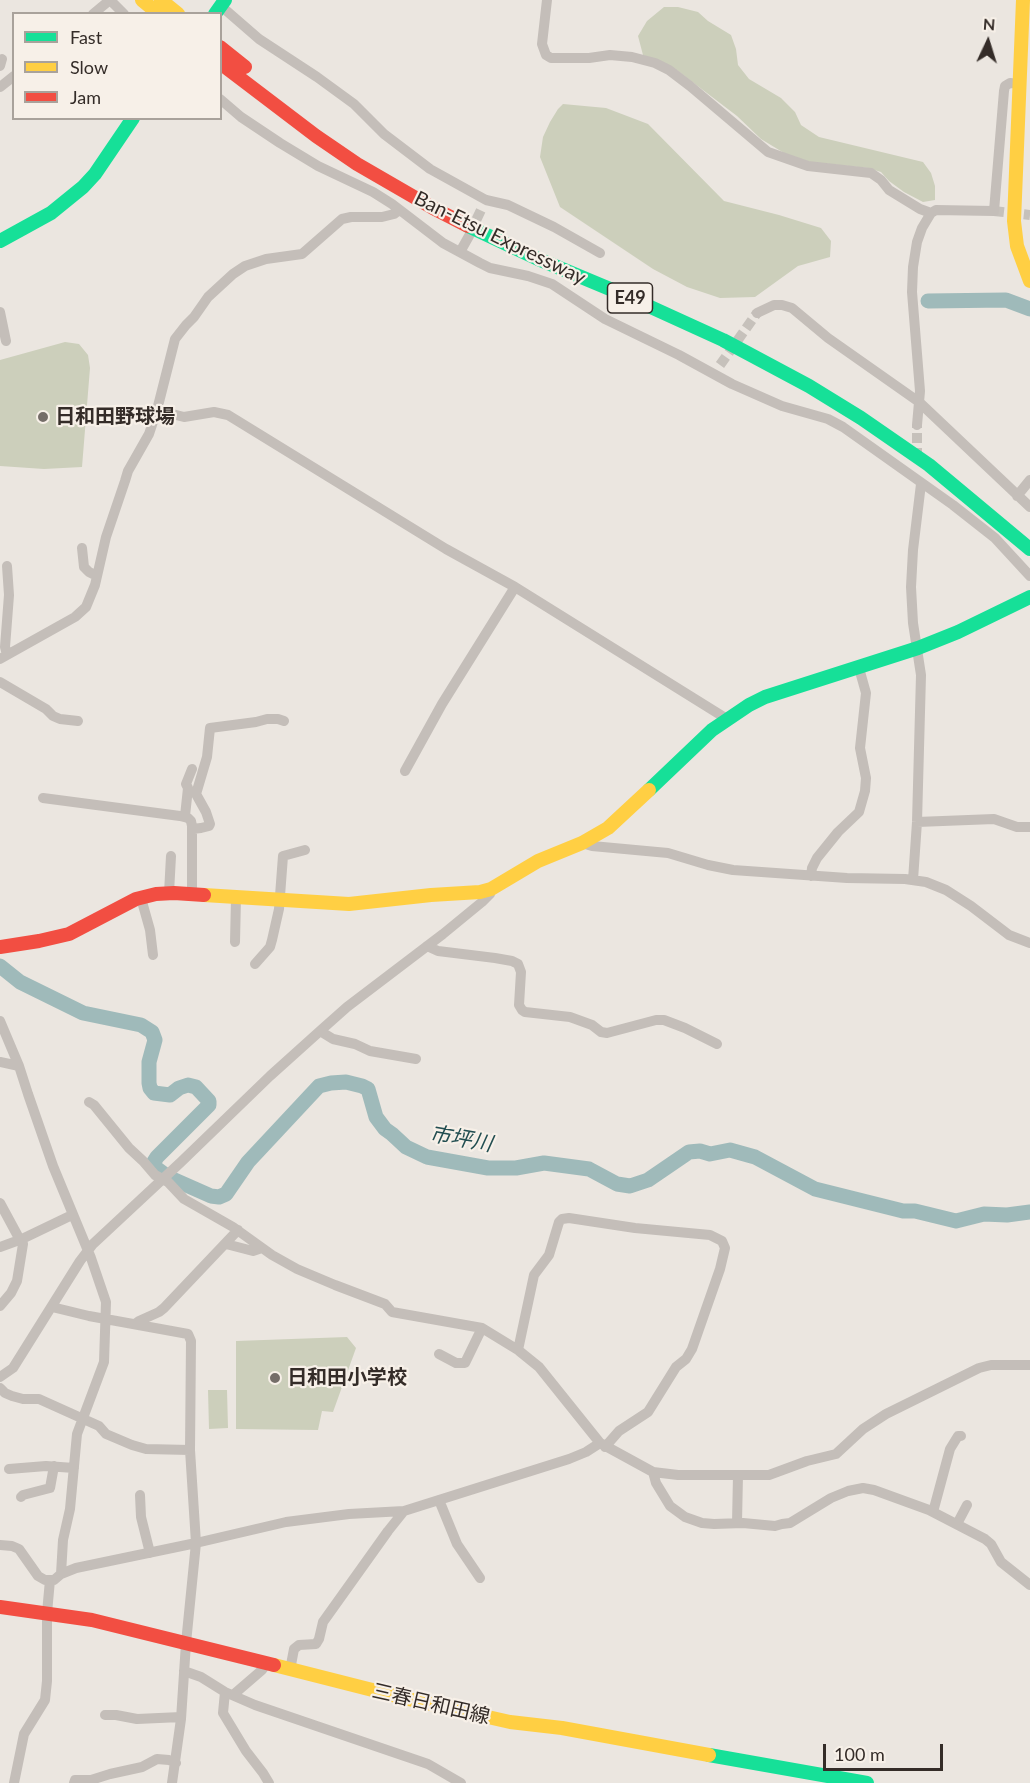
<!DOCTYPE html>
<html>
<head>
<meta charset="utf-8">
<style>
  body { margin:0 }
  #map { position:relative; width:1030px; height:1783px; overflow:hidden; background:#ebe6e0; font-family:Lato,sans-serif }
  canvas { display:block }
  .legend { position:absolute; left:12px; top:12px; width:210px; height:108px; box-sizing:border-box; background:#f7f0e8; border:2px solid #a9a29b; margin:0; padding:8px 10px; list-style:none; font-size:18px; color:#342c28 }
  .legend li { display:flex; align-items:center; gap:12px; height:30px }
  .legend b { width:30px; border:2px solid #a9a29b }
  .north { position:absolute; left:958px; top:12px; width:60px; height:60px; -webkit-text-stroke:4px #f7f0e8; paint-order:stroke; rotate:4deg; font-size:16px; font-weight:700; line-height:24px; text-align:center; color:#342c28 }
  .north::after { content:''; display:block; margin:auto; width:21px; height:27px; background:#342c28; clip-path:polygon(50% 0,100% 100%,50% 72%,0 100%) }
  .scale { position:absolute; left:823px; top:1744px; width:120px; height:27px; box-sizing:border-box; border:3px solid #342c28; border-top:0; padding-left:8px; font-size:18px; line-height:21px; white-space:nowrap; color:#342c28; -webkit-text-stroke:4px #f7f0e8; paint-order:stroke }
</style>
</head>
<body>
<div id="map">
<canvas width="1030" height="1783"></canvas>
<ul class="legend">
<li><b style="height:8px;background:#16e098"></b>Fast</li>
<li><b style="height:8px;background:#ffcf43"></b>Slow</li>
<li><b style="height:8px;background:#f24e42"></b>Jam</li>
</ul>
<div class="north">N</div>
<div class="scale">100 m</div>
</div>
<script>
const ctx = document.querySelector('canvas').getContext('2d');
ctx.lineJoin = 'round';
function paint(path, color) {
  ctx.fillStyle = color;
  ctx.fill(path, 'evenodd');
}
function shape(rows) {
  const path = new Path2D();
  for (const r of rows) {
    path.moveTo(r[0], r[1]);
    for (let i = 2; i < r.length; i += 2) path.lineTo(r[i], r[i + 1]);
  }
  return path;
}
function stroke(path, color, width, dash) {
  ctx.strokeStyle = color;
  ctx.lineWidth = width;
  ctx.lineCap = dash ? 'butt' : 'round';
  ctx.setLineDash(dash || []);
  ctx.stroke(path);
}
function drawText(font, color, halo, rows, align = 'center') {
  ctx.font = font + ' Lato,"Noto Sans JP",sans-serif';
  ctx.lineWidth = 4.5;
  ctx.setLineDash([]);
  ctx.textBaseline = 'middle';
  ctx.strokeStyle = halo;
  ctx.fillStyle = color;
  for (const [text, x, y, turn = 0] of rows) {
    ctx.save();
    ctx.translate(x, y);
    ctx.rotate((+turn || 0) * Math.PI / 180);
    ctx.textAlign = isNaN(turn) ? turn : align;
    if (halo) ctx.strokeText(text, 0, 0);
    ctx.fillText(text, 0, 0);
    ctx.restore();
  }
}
const green = shape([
  [664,7,678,7,698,12,708,21,731,35,736,49,738,65,749,79,781,98,795,112,801,125,819,137,923,162,931,173,935,186,935,200,923,202,904,192,889,181,881,172,868,168,810,162,784,153,761,139,737,116,678,71,643,55,638,36,647,21],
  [563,104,606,108,648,124,724,201,779,215,821,228,831,241,830,257,798,266,755,297,720,298,687,287,653,269,560,207,540,157,543,137,550,122,558,109],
  [65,342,79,344,88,355,90,368,82,467,44,469,0,466,0,360],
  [347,1337,356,1348,333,1412,322,1411,318,1430,236,1429,236,1341],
  [208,1390,227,1390,228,1428,209,1429]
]);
const river = shape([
  [928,301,1006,300,1030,309],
  [0,966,20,982,83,1013,141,1025,152,1032,155,1040,149,1062,149,1083,150,1088,154,1093,170,1095,179,1088,188,1085,196,1087,209,1101,209,1105,157,1157,152,1165,168,1177,211,1196,219,1197,226,1194,248,1162,319,1086,331,1083,346,1082,362,1086,368,1089,376,1117,385,1129,392,1134,406,1147,427,1157,488,1168,516,1168,544,1163,589,1169,617,1184,630,1186,648,1180,689,1152,700,1151,710,1154,730,1150,755,1157,815,1189,903,1211,915,1211,956,1221,984,1214,1007,1215,1030,1212]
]);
const streetTunnel = shape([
  [994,211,1030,215],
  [470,233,481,210],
  [720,365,757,313],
  [917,458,917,425]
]);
const street = shape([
  [110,0,124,14],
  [547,0,542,44,546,55,551,58,589,58,610,55,632,57,655,63,669,70,690,86,768,152,808,166,871,173,881,180,889,190,920,209,931,213],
  [221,6,259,39,317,77,354,104,384,134,430,169,486,200,508,205,554,227,600,253],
  [93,14,110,0],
  [0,66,2,59],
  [0,87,14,76],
  [220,99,241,117,280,143,318,166,373,192,392,204,443,243,480,263,490,268,528,276,552,284,605,319,679,355,732,384,782,406,828,419,843,427,953,505,995,538,1030,576],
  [460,252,469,236],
  [0,312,6,341],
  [757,313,774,305,782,305,792,308,828,338,919,402,1030,507],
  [157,410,184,417,214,412,228,415,446,549,515,587,727,719],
  [917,425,920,391,912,292,913,267,917,242,922,228,931,213,936,210,994,211,1004,91,1005,86,1010,83,1020,84],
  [1017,496,1030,480],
  [82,548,84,567,89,572,97,576],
  [7,566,9,595,5,647,7,655],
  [0,659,75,617,86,607,95,585,106,537,125,481,128,471,149,434,157,410,175,339,186,325,194,317,208,297,233,274,245,266,266,259,302,254,342,219,351,217,382,217,394,214,399,210],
  [0,682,46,709,53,716,60,719,78,721],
  [405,771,442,704,515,587],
  [43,798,180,816,188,818,191,821,192,826,192,895],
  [185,816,188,788,186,784,192,769],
  [917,822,994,819,1017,827,1030,827],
  [192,829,201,828,209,826,210,824,206,812,196,794,207,757,210,728,256,722,267,719,278,719,284,721],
  [582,843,592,846,668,853,708,865,733,870,847,878,905,879,926,882,946,890,971,906,1009,935,1030,943],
  [811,876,812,868,817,858,838,832,859,812,865,791,866,778,860,748,866,693,859,668],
  [913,880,917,822,921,675,913,623,911,587,913,550,921,484],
  [169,893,171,856],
  [141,898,150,930,153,955],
  [235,942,236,898],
  [427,946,438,951,495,958,512,961,518,964,521,972,519,1005,522,1010,525,1012,570,1017,592,1025,601,1032,607,1033,656,1020,664,1020,685,1028,717,1044],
  [255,964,270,947,272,940,279,909,283,856,305,850],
  [0,1021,19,1066,28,1094,53,1166,91,1258,106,1302,104,1362,77,1434,70,1509,63,1540,61,1574],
  [320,1031,333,1039,355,1044,370,1051,416,1059],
  [0,1062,19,1066],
  [89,1102,94,1105,129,1148,143,1161,155,1175,168,1182,184,1199,233,1227,272,1255,297,1269,335,1285,385,1304,392,1312,482,1328,518,1350,539,1367,600,1443,653,1472,678,1475,769,1475,807,1461,836,1454,863,1429,886,1414,979,1368,991,1365,1030,1365],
  [0,1203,20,1240],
  [226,1244,253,1251,262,1248],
  [0,1247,22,1239,72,1215],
  [0,1306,11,1293,17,1281,23,1244,22,1239],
  [52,1307,89,1316,188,1334,191,1341,190,1450,196,1543,186,1643,181,1719,172,1783],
  [135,1324,139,1321,159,1312,164,1308,238,1230],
  [518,1350,534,1275,549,1255,559,1222,562,1219,569,1218,635,1228,710,1235,722,1241,725,1248,720,1269,692,1349,686,1359,676,1367,648,1412,619,1431,605,1447],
  [439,1354,456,1363,465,1363,482,1328],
  [0,1377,13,1368,80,1261,93,1244,181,1162,270,1076,320,1031,347,1007,443,934,482,902,490,894,491,889],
  [0,1388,5,1393,12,1396,23,1399,39,1399,99,1426,106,1434,132,1445,146,1449,190,1450],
  [9,1469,46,1466,74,1468],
  [653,1472,656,1483,670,1506,685,1517,702,1523,714,1524,743,1523,775,1526,782,1524,790,1523,831,1498,848,1491,863,1488,874,1490,929,1510,985,1539,991,1544,1001,1562,1030,1585],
  [140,1495,141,1517,150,1553],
  [21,1497,23,1495,50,1488,54,1466],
  [439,1500,457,1544,480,1578],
  [933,1512,950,1449,958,1436,961,1436],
  [737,1523,738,1475],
  [957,1524,967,1505],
  [0,1545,12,1546,19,1549,38,1576,45,1580,54,1580,61,1574,76,1568,196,1543,286,1522,349,1514,404,1511,569,1459,586,1452,600,1443],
  [290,1670,294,1649,299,1645,316,1644,319,1639,323,1622,388,1531,404,1511],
  [184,1671,201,1677,225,1692,255,1705,428,1764,461,1783],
  [225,1692,223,1713,246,1751,263,1773,269,1783],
  [233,1695,262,1670,266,1664],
  [105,1715,116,1715,137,1719,181,1717],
  [14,1783,24,1734,45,1700,47,1681,47,1613,50,1580],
  [74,1783,75,1780,91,1780,110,1774,142,1767,157,1759,169,1760,176,1763]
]);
const fast = shape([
  [215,14,225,0],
  [468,226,538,259,622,294,723,340,809,386,861,418,929,465,1030,549],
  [0,241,51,213,83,187,95,174,133,118],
  [649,790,712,730,749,705,765,697,918,648,958,632,1030,597],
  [709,1755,867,1783]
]);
const slow = shape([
  [142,0,159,14],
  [161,0,178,14],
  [1023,0,1014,221,1017,246,1030,281],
  [204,895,349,904,431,895,480,892,491,889,538,861,582,843,608,828,649,790],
  [274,1665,404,1698,510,1722,562,1728,709,1755]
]);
const jam = shape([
  [220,47,245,67],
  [220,63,316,136,357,164,433,208,468,226],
  [0,947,39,941,69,934,136,899,156,894,174,893,204,895],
  [0,1607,92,1620,274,1665]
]);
const markers = [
  [43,417,6,"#746d68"],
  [275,1378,6,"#746d68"]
];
const shields = [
  [630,298,45]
];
const shieldNames = [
  ["E49",630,298]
];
const streetNames = [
  ["Ban-Etsu Expressway",500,238,26],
  ["三春日和田線",431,1704,13]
];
const poiNames = [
  ["日和田野球場",55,417],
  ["日和田小学校",287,1378]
];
const waterNames = [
  ["市坪川",461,1139,10]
];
paint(green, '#cccfbb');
stroke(river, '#9fbaba', 15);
stroke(streetTunnel, '#c6c1bb', 10, [10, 5]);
stroke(street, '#c4beb9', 10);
stroke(fast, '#16e098', 14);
stroke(slow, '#ffcf43', 14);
stroke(jam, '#f24e42', 14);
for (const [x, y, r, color] of markers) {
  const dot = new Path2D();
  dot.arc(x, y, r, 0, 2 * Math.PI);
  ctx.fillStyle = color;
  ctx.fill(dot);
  stroke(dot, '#f7f0e8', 2);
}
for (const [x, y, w] of shields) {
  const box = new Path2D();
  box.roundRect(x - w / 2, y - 15, w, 30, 4.5);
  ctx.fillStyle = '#f7f0e8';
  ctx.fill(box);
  stroke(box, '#342c28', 1.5);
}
drawText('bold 18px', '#342c28', null, shieldNames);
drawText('20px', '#342c28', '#f7f0e8', streetNames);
drawText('bold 20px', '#342c28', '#f7f0e8', poiNames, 'left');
drawText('italic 21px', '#224e51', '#f7f0e8', waterNames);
</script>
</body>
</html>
